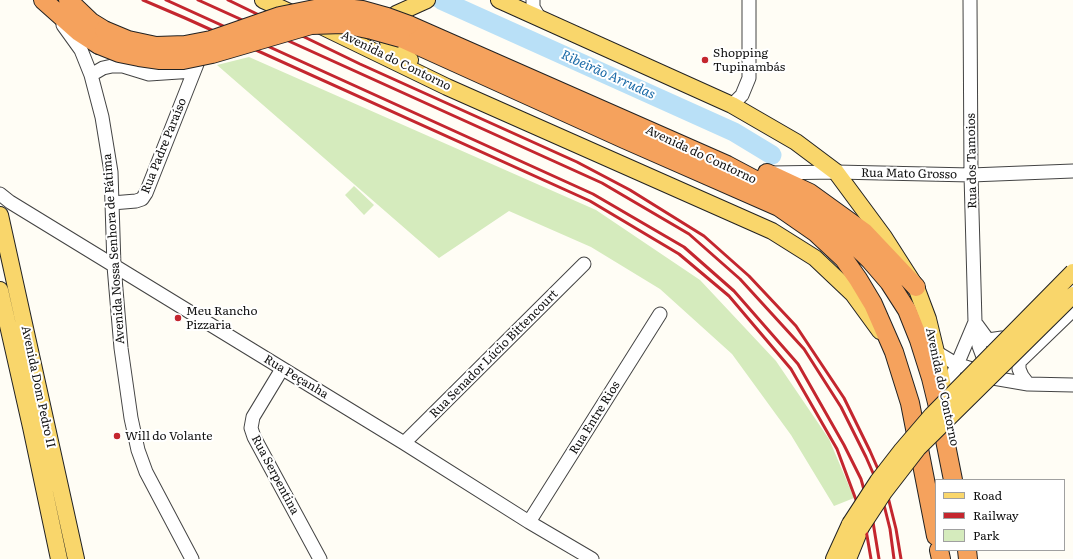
<!DOCTYPE html>
<html>
<head>
<meta charset="utf-8">
<style>
  body { margin:0 }
  #map { position:relative; width:1073px; height:559px; overflow:hidden; background:#fffdf5; font-family:Literata,serif }
  canvas { display:block }
  .legend { position:absolute; left:935px; top:479px; width:130px; height:72px; box-sizing:border-box; background:#fff; border:1px solid #a0a0a0; margin:0; padding:5px 7px; list-style:none; font-size:12px; color:#111 }
  .legend li { display:flex; align-items:center; gap:8px; height:20px }
  .legend b { width:20px; border:1px solid #a0a0a0 }
</style>
</head>
<body>
<div id="map">
<canvas width="1073" height="559"></canvas>
<ul class="legend">
<li><b style="height:5px;background:#f9d66b"></b>Road</li>
<li><b style="height:5px;background:#c4262e"></b>Railway</li>
<li><b style="height:11px;background:#d5ebbd"></b>Park</li>
</ul>
</div>
<script>
const ctx = document.querySelector('canvas').getContext('2d');
ctx.lineJoin = 'round';
function paint(path, color) {
  ctx.fillStyle = color;
  ctx.fill(path, 'evenodd');
}
function shape(rows) {
  const path = new Path2D();
  for (const r of rows) {
    path.moveTo(r[0], r[1]);
    for (let i = 2; i < r.length; i += 2) path.lineTo(r[i], r[i + 1]);
  }
  return path;
}
function stroke(path, color, width, dash) {
  ctx.strokeStyle = color;
  ctx.lineWidth = width;
  ctx.lineCap = dash ? 'butt' : 'round';
  ctx.setLineDash(dash || []);
  ctx.stroke(path);
}
function drawText(font, color, halo, rows, align = 'center') {
  ctx.font = font + ' Literata,serif';
  ctx.lineWidth = 4;
  ctx.setLineDash([]);
  ctx.textBaseline = 'middle';
  ctx.strokeStyle = halo;
  ctx.fillStyle = color;
  for (const [text, x, y, turn = 0] of rows) {
    ctx.save();
    ctx.translate(x, y);
    ctx.rotate((+turn || 0) * Math.PI / 180);
    ctx.textAlign = isNaN(turn) ? turn : align;
    if (halo) ctx.strokeText(text, 0, 0);
    ctx.fillText(text, 0, 0);
    ctx.restore();
  }
}
const green = shape([
  [249,57,596,210,700,280,776,361,829,439,854,498,834,506,791,435,732,354,660,289,591,247,509,211,439,258,217,65],
  [354,186,374,205,364,215,345,195]
]);
const river = shape([
  [441,0,734,132,772,155]
]);
const minor = shape([
  [533,0,533,7,539,17],
  [970,0,971,175,975,322,979,346,988,370],
  [63,25,81,50,91,75,102,117,111,172,114,266,121,348,131,418,138,450,146,472,192,559],
  [91,75,103,68,112,66,123,66,149,74,194,71],
  [732,105,742,95,749,78,749,0],
  [771,173,836,172,971,175,1073,171],
  [0,194,10,202,404,443,529,522,592,559],
  [112,203,136,201,142,199,146,193,197,64],
  [977,325,988,340,1002,338],
  [936,352,956,364,981,372,993,378,1028,384,1073,385],
  [282,369,253,417,251,428,254,437,320,559],
  [1028,384,1022,376,1019,369,1019,362,1073,310],
  [945,393,975,322],
  [404,443,584,264],
  [529,522,660,314]
]);
const major = shape([
  [263,0,298,16],
  [499,0,732,105,796,142,836,172,884,237,916,287,928,319,936,352,948,411],
  [319,25,447,87,772,231,815,258,853,294,880,331],
  [410,60,392,47,388,42,387,36,396,14,427,0],
  [0,215,76,559],
  [0,290,31,427,59,559],
  [834,559,850,524],
  [848,559,861,527]
]);
const highway = shape([
  [43,0,79,32,99,45],
  [68,0,91,22,104,30],
  [409,25,727,165,812,210,843,234,870,260,889,282,907,310,919,340,931,378,940,415,953,480],
  [401,38,624,139,779,207,815,232,844,259,858,279,873,304,894,352,910,403,936,536],
  [767,173,810,193,864,232,916,287],
  [939,550,941,559],
  [967,550,968,559]
]);
const rail = shape([
  [143,0,185,18,590,201,679,254,729,296,791,369,837,449,865,524,871,559],
  [166,0,593,194,684,247,734,291,798,364,844,445,861,479,873,522,879,559],
  [198,0,602,183,689,234,740,279,804,349,841,407,866,457,880,489,890,529,894,559],
  [228,0,360,64,577,162,630,190,704,236,749,276,796,326,844,398,870,451,885,485,896,529,901,559]
]);
const majorBridge = shape([
  [850,524,878,481,902,450,932,415,1073,272],
  [861,527,884,492,918,448,1073,295]
]);
const highwayBridge = shape([
  [104,30,128,40,156,46,185,45,211,40,280,16,320,8,338,7,362,10,387,17,409,25],
  [99,45,119,53,139,57,160,60,183,60,212,54,311,25,343,24,372,30,401,38]
]);
const markers = [
  [705,60,4,"#c4262e"],
  [178,318,4,"#c4262e"],
  [117,436,4,"#c4262e"]
];
const poiNames = [
  ["Shopping",713,53],
  ["Tupinambás",713,67],
  ["Meu Rancho",186,311],
  ["Pizzaria",186,325],
  ["Will do Volante",125,436]
];
const streetNames = [
  ["Avenida do Contorno",396,61,26],
  ["Rua Padre Paraíso",164,146,-68],
  ["Avenida do Contorno",701,155,25],
  ["Rua dos Tamoios",972,161,-91],
  ["Rua Mato Grosso",909,174,1],
  ["Avenida Nossa Senhora de Fátima",114,249,-94],
  ["Rua Senador Lúcio Bittencourt",494,354,-45],
  ["Rua Peçanha",296,377,31],
  ["Avenida Dom Pedro II",38,387,78],
  ["Avenida do Contorno",942,387,78],
  ["Rua Entre Rios",595,418,-58],
  ["Rua Serpentina",275,475,62]
];
const waterNames = [
  ["Ribeirão Arrudas",608,75,24]
];
paint(green, '#d5ebbd');
stroke(river, '#b9e0f7', 19);
stroke(minor, '#444', 15);
stroke(major, '#222', 18);
stroke(highway, '#222', 20);
stroke(minor, '#fff', 13);
stroke(major, '#f9d66b', 16);
stroke(highway, '#f5a25d', 18);
stroke(rail, '#c4262e', 3);
stroke(majorBridge, '#222', 18, []);
stroke(highwayBridge, '#222', 20, []);
stroke(majorBridge, '#f9d66b', 16);
stroke(highwayBridge, '#f5a25d', 18);
for (const [x, y, r, color] of markers) {
  const dot = new Path2D();
  dot.arc(x, y, r, 0, 2 * Math.PI);
  ctx.fillStyle = color;
  ctx.fill(dot);
  stroke(dot, '#fff', 1.5);
}
drawText('12px', '#111', '#fff', poiNames, 'left');
drawText('12px', '#111', '#fff', streetNames);
drawText('italic 13px', '#1768a6', '#fff', waterNames);
</script>
</body>
</html>
